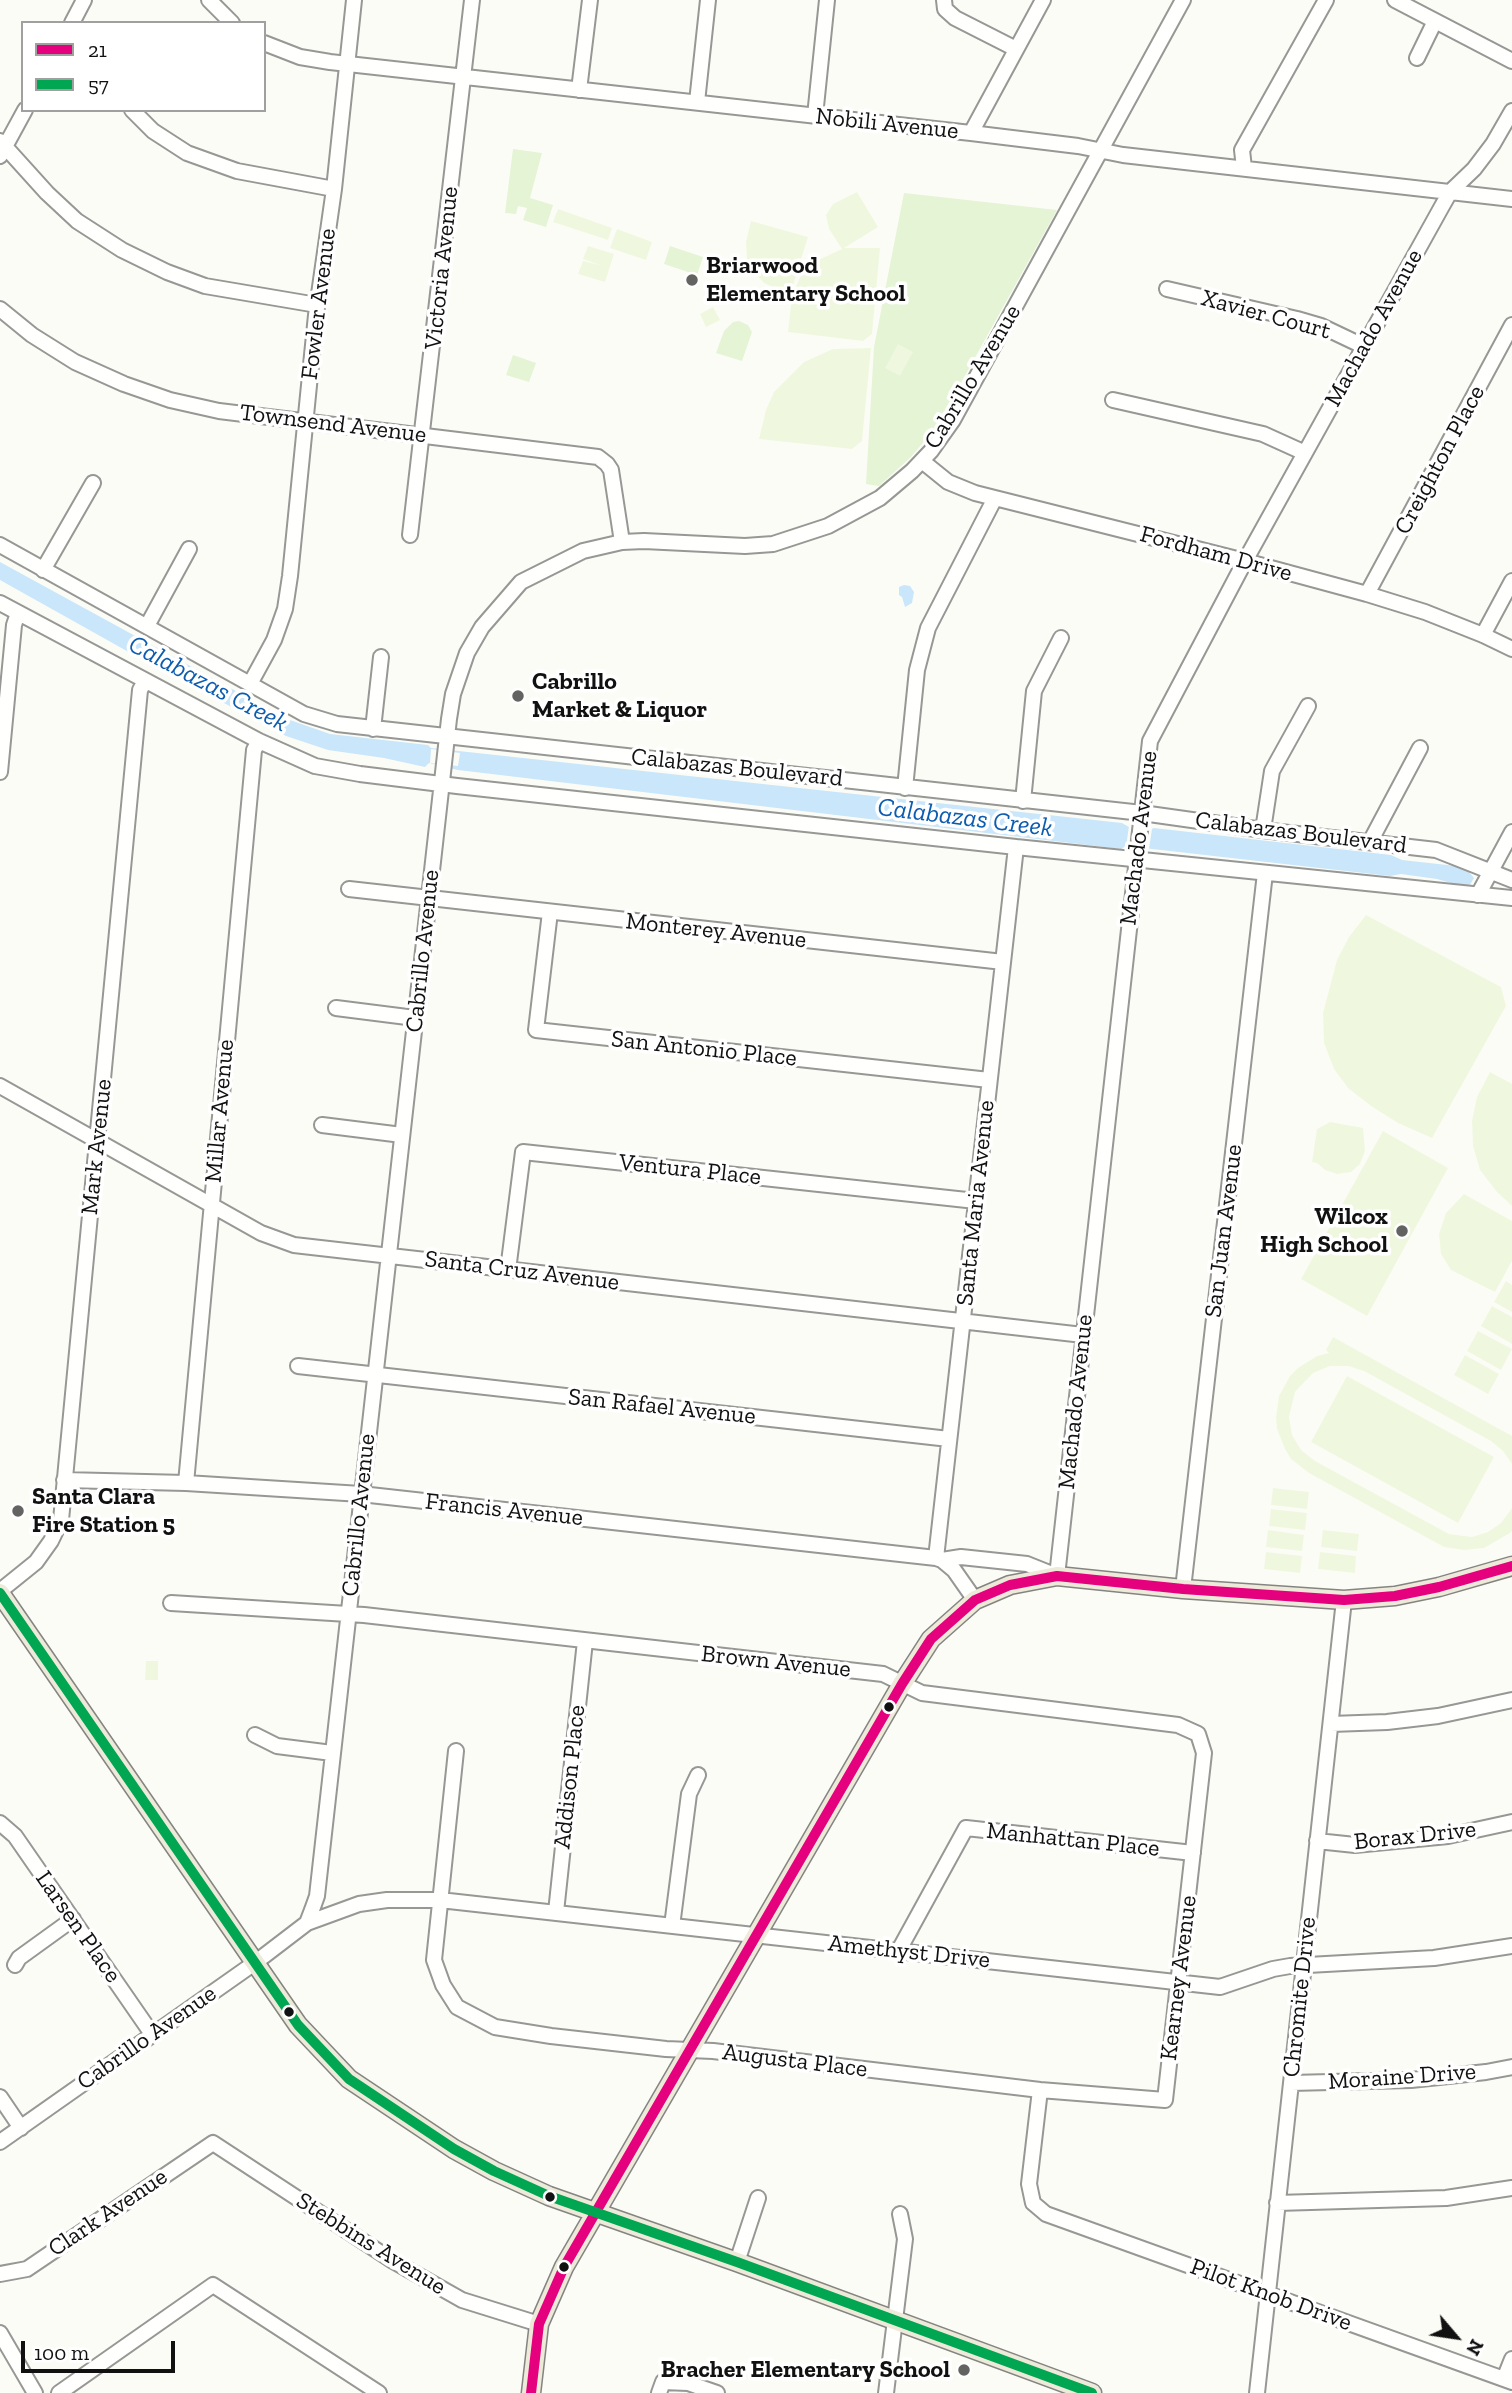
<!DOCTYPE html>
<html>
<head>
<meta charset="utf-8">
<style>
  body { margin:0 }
  #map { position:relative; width:1512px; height:2393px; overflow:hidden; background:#fcfcf7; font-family:"Zilla Slab",serif }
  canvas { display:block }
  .legend { position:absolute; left:21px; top:21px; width:245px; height:91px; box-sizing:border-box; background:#fff; border:2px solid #a0a0a0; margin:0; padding:9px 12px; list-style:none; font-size:21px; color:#111 }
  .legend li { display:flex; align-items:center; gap:14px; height:35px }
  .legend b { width:35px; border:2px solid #a0a0a0 }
  .north { position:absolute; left:1421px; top:2302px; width:70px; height:70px; -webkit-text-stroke:5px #fff; paint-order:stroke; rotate:119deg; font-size:19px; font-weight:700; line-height:28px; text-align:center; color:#111 }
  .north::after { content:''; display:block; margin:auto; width:24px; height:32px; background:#111; clip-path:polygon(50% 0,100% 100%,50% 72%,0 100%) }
  .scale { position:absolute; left:21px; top:2341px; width:154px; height:32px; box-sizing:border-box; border:4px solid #111; border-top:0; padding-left:9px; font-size:21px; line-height:24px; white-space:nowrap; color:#111; -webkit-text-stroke:5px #fff; paint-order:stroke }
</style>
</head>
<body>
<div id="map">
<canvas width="1512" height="2393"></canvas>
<ul class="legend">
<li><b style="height:9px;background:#e5007d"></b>21</li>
<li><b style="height:9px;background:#00a651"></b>57</li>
</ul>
<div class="north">N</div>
<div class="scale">100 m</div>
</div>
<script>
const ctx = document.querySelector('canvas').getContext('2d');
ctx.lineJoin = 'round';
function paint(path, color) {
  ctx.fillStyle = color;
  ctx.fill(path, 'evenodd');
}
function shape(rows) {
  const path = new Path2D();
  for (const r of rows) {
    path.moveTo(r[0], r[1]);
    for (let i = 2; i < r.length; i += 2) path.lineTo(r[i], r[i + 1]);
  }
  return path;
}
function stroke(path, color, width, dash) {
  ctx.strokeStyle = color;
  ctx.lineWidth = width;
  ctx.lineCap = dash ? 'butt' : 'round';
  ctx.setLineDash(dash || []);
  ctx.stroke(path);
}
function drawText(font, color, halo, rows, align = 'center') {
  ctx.font = font + ' "Zilla Slab",serif';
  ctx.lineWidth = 7;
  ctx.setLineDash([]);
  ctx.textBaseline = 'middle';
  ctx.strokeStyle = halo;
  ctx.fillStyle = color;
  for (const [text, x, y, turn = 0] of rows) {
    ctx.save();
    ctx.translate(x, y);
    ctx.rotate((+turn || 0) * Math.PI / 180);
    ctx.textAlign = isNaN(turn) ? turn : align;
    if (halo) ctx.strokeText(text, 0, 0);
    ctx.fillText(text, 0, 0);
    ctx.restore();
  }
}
const green = shape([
  [513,149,542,153,530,198,553,205,546,227,523,220,527,208,518,206,516,214,505,213],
  [904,193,1057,210,937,426,911,457,879,486,866,484,874,347],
  [670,246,703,257,697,275,664,264],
  [739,321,748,325,752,332,742,361,716,353,724,331,733,322],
  [513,355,536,363,529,382,506,375]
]);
const pitch = shape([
  [857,192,878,227,844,248,880,248,872,334,863,341,788,332,792,296,802,273,814,262,842,249,829,229,826,215,833,204],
  [558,209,612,228,608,240,553,222],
  [751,221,808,237,790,295,764,283,753,271,747,259,746,242],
  [617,229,652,242,646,260,610,248],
  [588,246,614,254,605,282,578,274,583,261,600,265,583,259],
  [713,307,720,320,706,327,700,314],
  [898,344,913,352,900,376,885,368],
  [871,348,862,441,852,449,759,439,766,410,774,392,804,362,833,349],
  [1366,915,1501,987,1506,1006,1432,1138,1398,1123,1371,1106,1348,1088,1334,1069,1324,1043,1323,1013,1337,960,1349,937],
  [1490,1072,1512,1084,1512,1206,1497,1192,1480,1170,1473,1146,1472,1121,1477,1097],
  [1330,1122,1363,1128,1365,1151,1360,1164,1351,1172,1337,1174,1325,1170,1317,1163,1312,1162,1317,1129],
  [1383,1131,1448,1168,1367,1316,1301,1279],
  [1464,1194,1512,1221,1512,1261,1495,1292,1451,1270,1441,1254,1439,1234,1446,1213],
  [1506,1281,1512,1285,1512,1312,1494,1302],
  [1492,1306,1512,1317,1512,1344,1481,1326],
  [1478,1331,1512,1349,1501,1370,1467,1351],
  [1333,1337,1512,1436,1512,1464,1503,1451,1491,1441,1364,1371,1348,1366,1330,1366,1313,1373,1295,1392,1289,1417,1292,1435,1301,1450,1315,1461,1449,1534,1472,1537,1488,1532,1501,1523,1512,1508,1512,1531,1510,1533,1484,1548,1464,1550,1444,1547,1309,1473,1291,1459,1285,1449,1277,1429,1276,1418,1279,1396,1290,1376,1298,1368,1317,1356,1329,1353,1326,1350],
  [1465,1355,1499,1374,1488,1394,1454,1375],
  [1347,1376,1494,1457,1458,1523,1311,1442],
  [1273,1488,1309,1492,1307,1509,1271,1505],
  [1271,1509,1307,1513,1305,1530,1269,1526],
  [1268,1530,1304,1535,1302,1551,1266,1547],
  [1323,1530,1359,1534,1357,1551,1321,1547],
  [1266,1552,1302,1556,1300,1573,1264,1569],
  [1320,1552,1356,1556,1355,1573,1318,1569],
  [146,1661,158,1661,158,1680,145,1680]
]);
const water = shape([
  [0,562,287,719,330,734,428,745,431,748,1122,823,1129,827,1150,830,1154,828,1391,855,1402,860,1456,866,1468,871,1474,878,1468,888,1437,879,1401,874,1390,876,1126,846,1121,849,458,770,429,763,425,767,384,758,328,750,286,736,134,655,0,580],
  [904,585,910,586,914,592,912,603,905,607,902,597,899,595,899,587]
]);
const pier = shape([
  [431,749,460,753,458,766,430,763],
  [1129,826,1152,829,1149,849,1126,847]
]);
const minor = shape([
  [209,0,232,23],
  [944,0,945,9,955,18,1016,49],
  [1395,0,1512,61],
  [72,23,84,0],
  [264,43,300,57,330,62,971,133,1078,146,1123,155,1512,199],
  [1417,58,1435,21],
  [579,90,590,0],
  [697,102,708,0],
  [132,110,153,131,187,153,237,171,334,189],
  [815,116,827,0],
  [971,133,1043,0],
  [0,141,47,193,77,221,122,250,167,272,205,286,317,305],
  [0,156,25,110],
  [1244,168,1242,150,1326,0],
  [1167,289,1297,319,1321,326,1363,346],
  [0,309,32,335,75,362,124,384,170,400,219,411,598,457,607,464,611,470,622,542],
  [1113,400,1263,434,1305,453],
  [922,461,948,482,975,493,1245,561,1367,594,1425,612,1483,635,1512,649],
  [410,535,472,0],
  [0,545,304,714,337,724,1142,813,1263,830,1436,850,1512,880],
  [43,570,93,483],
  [1367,594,1512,325],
  [0,603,259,741,315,766,360,774,457,786,1016,847,1512,898],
  [147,626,189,549],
  [1483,635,1512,581],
  [250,684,274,640,285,609,290,576,316,315,334,189,354,0],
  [373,729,381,657],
  [0,772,14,625,18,613],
  [905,788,917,670,928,628,995,498],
  [1023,801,1034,691,1061,638],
  [1263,830,1272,771,1308,706],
  [1370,842,1420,748],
  [349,889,1003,962],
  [1478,895,1512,832],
  [550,912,536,1030,989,1080],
  [336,1008,415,1018],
  [0,1086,261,1233,294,1245,1083,1335],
  [322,1125,402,1135],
  [508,1270,523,1152,976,1201],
  [298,1366,949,1439],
  [64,1480,186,1483,361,1494,936,1558,942,1560,954,1570,975,1600],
  [186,1483,254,750,259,741],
  [936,1558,1016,847],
  [942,1560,961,1557,1027,1564,1057,1576,1150,741,1245,561,1441,208,1450,192,1474,169,1493,144,1512,111],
  [1183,1589,1265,873],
  [0,1591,36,1562,51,1541,61,1520,140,690,145,681],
  [171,1603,364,1615,883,1674,922,1693,1178,1725,1198,1734,1204,1753,1165,2100,1040,2090,713,2051,666,2049,551,2036,495,2027,457,2007,443,1985,434,1960,456,1751],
  [1331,1724,1387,1722,1438,1716,1512,1700],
  [255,1735,277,1746,332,1753],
  [0,1823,15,1836,152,2034],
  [1317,1841,1355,1845,1448,1836,1512,1822],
  [556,1912,585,1641],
  [307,1923,359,1904,387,1900,440,1900,1220,1987,1273,1969,1290,1966,1434,1958,1512,1946],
  [672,1926,689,1794,698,1775],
  [899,1950,966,1828,1193,1853],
  [15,1965,19,1958,73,1919],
  [1291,2083,1411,2080,1486,2072,1512,2067],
  [1040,2090,1029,2184,1033,2203,1046,2214,1512,2382],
  [0,2097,21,2128],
  [0,2142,256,1962,307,1923,312,1910,317,1896,449,719,453,694,467,653,482,627,521,582,583,551,622,542,644,541,745,546,773,544,828,526,880,498,912,471,931,451,953,420,1183,0],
  [1277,2203,1446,2198,1512,2188],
  [737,2262,758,2198],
  [0,2274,27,2269,213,2143,393,2261,462,2300,539,2324],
  [0,2333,35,2393],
  [1504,2379,1512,2359],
  [59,2393,213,2285,379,2393],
  [659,2393,663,2382,688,2383,717,2393],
  [886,2393,905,2239,900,2214],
  [1257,2393,1344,1600]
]);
const major = shape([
  [0,1593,298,2025,349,2079,454,2149,494,2171,549,2196,737,2262,1092,2393],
  [531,2393,539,2324,564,2267,902,1684,931,1639,975,1600,1010,1585,1057,1576,1183,1589,1344,1600,1395,1596,1439,1587,1512,1566]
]);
const bus1 = shape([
  [531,2393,539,2324,564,2267,902,1684,931,1639,975,1600,1010,1585,1057,1576,1183,1589,1344,1600,1395,1596,1439,1587,1512,1566]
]);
const bus2 = shape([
  [0,1593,298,2025,349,2079,454,2149,494,2171,549,2196,737,2262,1092,2393]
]);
const markers = [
  [692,280,7,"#636362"],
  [518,696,7,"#636362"],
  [1402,1231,7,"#636362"],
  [18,1511,7,"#636362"],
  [889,1707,6,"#111"],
  [289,2012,6,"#111"],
  [550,2197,6,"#111"],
  [564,2267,6,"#111"],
  [964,2370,7,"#636362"]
];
const streetNames = [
  ["Nobili Avenue",887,124,6],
  ["Victoria Avenue",442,268,-84],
  ["Fowler Avenue",319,304,-83],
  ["Xavier Court",1266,315,15],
  ["Machado Avenue",1374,328,-61],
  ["Cabrillo Avenue",973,377,-59],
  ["Townsend Avenue",333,424,7],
  ["Creighton Place",1440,460,-62],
  ["Fordham Drive",1216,554,15],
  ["Calabazas Boulevard",737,768,6],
  ["Calabazas Boulevard",1301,833,7],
  ["Machado Avenue",1139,838,-83],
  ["Monterey Avenue",716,931,6],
  ["Cabrillo Avenue",423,951,-84],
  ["San Antonio Place",704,1049,6],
  ["Millar Avenue",220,1111,-85],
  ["Mark Avenue",97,1147,-84],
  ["Ventura Place",690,1170,6],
  ["Santa Maria Avenue",976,1203,-84],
  ["San Juan Avenue",1224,1231,-83],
  ["Santa Cruz Avenue",522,1271,7],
  ["Machado Avenue",1076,1402,-84],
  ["San Rafael Avenue",662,1407,6],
  ["Francis Avenue",504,1510,6],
  ["Cabrillo Avenue",359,1515,-84],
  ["Brown Avenue",776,1662,6],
  ["Addison Place",570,1777,-84],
  ["Borax Drive",1415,1836,-6],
  ["Manhattan Place",1073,1840,6],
  ["Larsen Place",78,1927,55],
  ["Amethyst Drive",909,1952,6],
  ["Kearney Avenue",1179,1978,-83],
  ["Chromite Drive",1300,1997,-84],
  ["Cabrillo Avenue",147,2038,-35],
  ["Augusta Place",795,2061,7],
  ["Moraine Drive",1402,2077,-4],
  ["Clark Avenue",108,2213,-34],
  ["Stebbins Avenue",371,2244,32],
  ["Pilot Knob Drive",1271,2295,20]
];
const poiNames = [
  ["Briarwood",706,266],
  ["Elementary School",706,294],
  ["Cabrillo",532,682],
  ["Market & Liquor",532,710],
  ["Wilcox",1388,1217,"right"],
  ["High School",1388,1245,"right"],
  ["Santa Clara",32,1497],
  ["Fire Station 5",32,1525],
  ["Bracher Elementary School",950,2370,"right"]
];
const waterNames = [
  ["Calabazas Creek",208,684,28],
  ["Calabazas Creek",965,818,7]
];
paint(green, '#e4f4d5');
paint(pitch, '#eff8df');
paint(water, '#c9e6fa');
paint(pier, '#fcfcf7');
stroke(minor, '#979795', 18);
stroke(major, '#848482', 21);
stroke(minor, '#fffffe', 14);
stroke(major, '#eeeada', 18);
stroke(bus1, '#e5007d', 10);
stroke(bus2, '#00a651', 10);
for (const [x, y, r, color] of markers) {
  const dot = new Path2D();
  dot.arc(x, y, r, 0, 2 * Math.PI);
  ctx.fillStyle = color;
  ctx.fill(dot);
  stroke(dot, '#fff', 2.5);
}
drawText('24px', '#111', '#fff', streetNames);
drawText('bold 24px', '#111', '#fff', poiNames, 'left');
drawText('italic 26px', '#0c5db0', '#fff', waterNames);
</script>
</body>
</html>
